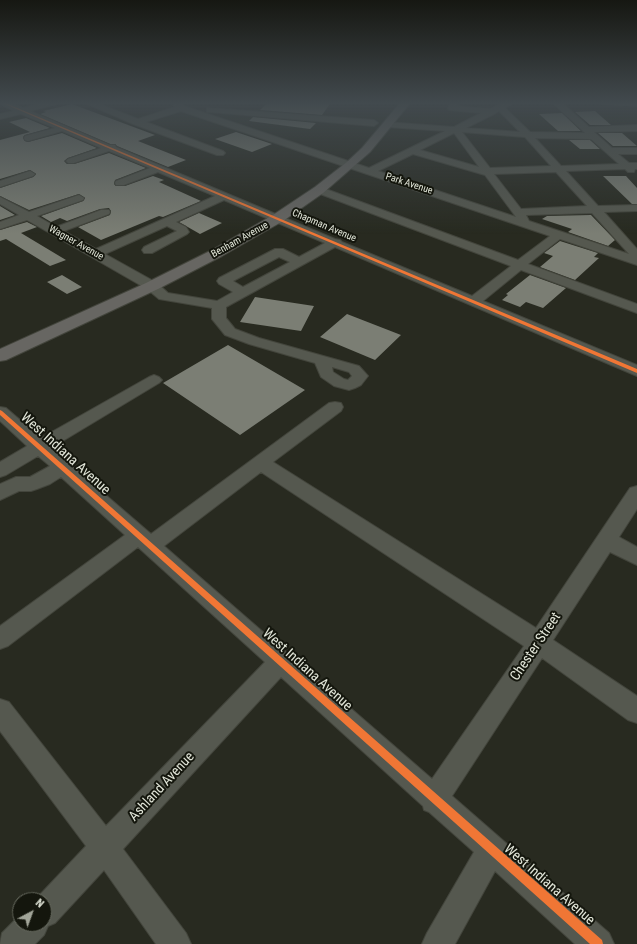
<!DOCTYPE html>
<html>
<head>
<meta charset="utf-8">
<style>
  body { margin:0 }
  #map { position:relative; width:637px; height:944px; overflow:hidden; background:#282a20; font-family:"Roboto Condensed",sans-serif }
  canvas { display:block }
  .north { position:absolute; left:12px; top:892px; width:40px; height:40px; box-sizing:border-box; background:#14160d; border:1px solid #676a5f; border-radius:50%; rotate:41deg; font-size:11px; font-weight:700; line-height:16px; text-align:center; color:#e3e7da }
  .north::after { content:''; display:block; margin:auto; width:14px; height:18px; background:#a2a599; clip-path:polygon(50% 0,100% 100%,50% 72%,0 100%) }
</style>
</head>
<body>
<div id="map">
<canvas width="637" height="944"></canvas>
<div class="north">N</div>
</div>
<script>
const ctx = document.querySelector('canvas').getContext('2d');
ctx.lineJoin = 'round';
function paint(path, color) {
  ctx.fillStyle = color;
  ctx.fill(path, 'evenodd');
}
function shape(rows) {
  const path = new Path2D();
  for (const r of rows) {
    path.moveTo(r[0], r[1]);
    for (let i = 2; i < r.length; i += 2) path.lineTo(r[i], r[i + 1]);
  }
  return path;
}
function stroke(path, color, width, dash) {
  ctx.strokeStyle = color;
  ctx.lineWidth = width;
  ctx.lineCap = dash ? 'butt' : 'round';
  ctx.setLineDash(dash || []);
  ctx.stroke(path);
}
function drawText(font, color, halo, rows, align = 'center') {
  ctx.font = font + ' "Roboto Condensed",sans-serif';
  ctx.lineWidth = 4;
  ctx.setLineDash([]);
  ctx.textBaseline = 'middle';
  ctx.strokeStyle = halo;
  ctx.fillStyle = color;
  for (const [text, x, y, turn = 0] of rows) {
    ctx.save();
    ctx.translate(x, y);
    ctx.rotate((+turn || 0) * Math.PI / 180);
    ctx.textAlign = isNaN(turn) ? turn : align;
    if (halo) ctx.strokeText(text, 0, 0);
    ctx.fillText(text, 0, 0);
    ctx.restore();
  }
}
const building = shape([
  [268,102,328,102,326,104,330,104,322,115,260,110],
  [72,104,155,135,138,141,186,160,168,167,117,146,115,144,110,144,40,114,46,112,43,111],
  [595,111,611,125,590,125,575,112],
  [562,113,581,131,558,131,539,114],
  [253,117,316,123,310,129,249,121],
  [26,118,50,128,25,135,23,137,25,141,28,142,62,133,97,148,68,158,64,161,67,164,74,164,109,153,146,168,115,180,114,184,116,186,125,186,153,176,164,180,159,182,201,201,163,217,159,216,101,240,78,227,110,215,111,211,109,208,100,209,67,221,60,218,51,222,41,216,83,201,85,198,79,194,29,210,0,196,0,188,33,177,36,174,30,170,0,179,0,140,30,132,9,122],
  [236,132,272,144,252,152,215,139],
  [598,133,622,133,637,146,613,146],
  [569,140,590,140,600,149,580,149],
  [603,176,626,176,637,188,637,204,632,204],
  [0,206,15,215,0,220],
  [199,213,222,223,200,234,179,222],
  [591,215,615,240,608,246,568,232,572,229,542,219,547,216],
  [27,222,37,227,21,233,66,260,50,266,6,239,0,241,0,230],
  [560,241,598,253,594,257,599,258,575,280,540,267,553,256,544,253],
  [62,275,82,287,67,294,47,282],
  [530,275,566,288,543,308,526,302,520,307,502,300,508,295,506,294],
  [255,297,314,306,301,331,240,322],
  [347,314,401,335,375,360,320,337],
  [228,345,305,390,240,435,163,383]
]);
const minor = shape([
  [0,102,8,102,23,108,45,102,58,102,57,104,30,111,110,145,115,145,116,147,335,239,340,240,342,242,472,296,511,266,315,192,314,190,319,187,323,188,518,260,550,236,181,111,146,122,223,151,225,153,223,155,217,155,133,124,83,102,94,102,138,119,175,107,173,105,176,102,185,102,182,105,184,106,369,168,445,131,388,127,384,124,385,122,454,127,481,113,449,110,448,108,451,102,459,102,457,106,490,109,505,102,515,102,505,108,530,132,585,133,552,102,561,102,589,127,637,125,637,131,594,132,612,148,637,148,637,154,618,154,629,163,637,163,637,169,635,169,634,172,628,172,625,169,566,171,598,206,637,205,637,211,604,212,637,249,637,265,560,239,528,264,637,304,637,313,521,270,483,301,637,365,637,376,335,247,226,307,226,318,235,329,259,338,359,366,368,376,361,385,355,388,349,390,334,386,321,377,315,363,249,344,225,335,212,319,212,308,159,299,147,289,27,220,0,229,0,222,19,215,0,204,0,197,29,212,79,195,84,198,83,200,37,216,56,227,101,210,109,210,110,212,109,214,64,231,96,249,215,196,158,172,124,185,116,185,115,183,116,181,150,168,109,151,74,163,68,163,66,161,68,159,101,148,62,131,28,141,25,140,24,138,25,136,55,128,21,114,0,119,0,114,14,111,0,104,0,102],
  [499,111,520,132,466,128,494,114,499,111],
  [462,132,525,137,551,166,490,168,462,132],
  [454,133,479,167,420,150,454,133],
  [535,138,591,139,619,164,561,166,535,138],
  [413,154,485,175,516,217,378,171,413,154],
  [556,172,587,206,521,209,494,174,556,172],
  [224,200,325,243,299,257,283,249,275,249,219,278,217,281,219,284,233,292,217,301,168,293,157,283,105,254,167,226,177,231,144,247,142,250,144,253,152,253,187,234,189,232,186,227,176,222,224,200],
  [592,213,629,254,529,221,526,215,592,213],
  [279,257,290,262,243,287,233,281,279,257],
  [332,367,349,372,352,376,348,380,344,379,333,372,332,367],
  [599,102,637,102,637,106,603,104,599,102],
  [207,108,374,120,378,123,374,126,210,112,207,112,207,108],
  [30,171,35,174,33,176,0,187,0,181,30,171],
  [154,375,159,377,162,380,159,383,51,448,151,534,329,403,335,402,341,403,343,407,341,411,273,462,536,628,630,488,637,486,637,509,619,537,637,547,637,565,610,552,553,640,637,696,637,723,628,720,542,658,452,796,609,933,614,944,575,944,495,871,455,944,422,944,427,933,474,852,429,812,424,810,423,806,281,677,123,849,186,933,191,944,156,944,104,870,55,923,48,926,44,935,35,944,0,944,2,933,20,915,20,924,44,924,44,900,35,900,86,846,0,731,0,699,9,702,106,826,265,662,138,547,8,646,0,649,0,626,125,535,61,477,50,484,37,489,31,491,19,491,0,500,0,484,16,477,30,477,50,466,38,456,6,475,0,477,0,462,27,446,0,421,0,407,6,408,41,438,149,377,154,375],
  [261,472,524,646,432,779,164,546,261,472]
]);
const major = shape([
  [401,102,411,102,370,152,323,193,283,221,222,256,158,289,6,360,0,361,0,349,146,283,212,250,273,215,315,187,347,162,362,148,401,102]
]);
const cycleway = shape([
  [0,102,3,102,637,369,637,373,0,102],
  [0,410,2,411,602,940,603,944,590,944,0,415,0,410]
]);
const farStreetnames = [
  ["Park Avenue",409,184,18],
  ["Chapman Avenue",324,226,23],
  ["Benham Avenue",240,240,-29],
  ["Wagner Avenue",76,243,29]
];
const nearStreetnames = [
  ["West Indiana Avenue",65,454,42],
  ["Chester Street",536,647,-56],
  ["West Indiana Avenue",307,670,42],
  ["Ashland Avenue",162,787,-47],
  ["West Indiana Avenue",549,885,41]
];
paint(building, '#7b7e74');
stroke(minor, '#43453c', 2);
stroke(major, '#43453c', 2);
paint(minor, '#55584f');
paint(major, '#676662');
paint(cycleway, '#f07635');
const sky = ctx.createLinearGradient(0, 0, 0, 234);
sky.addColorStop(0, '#161712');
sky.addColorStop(0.44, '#424a4e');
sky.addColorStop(1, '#424a4e00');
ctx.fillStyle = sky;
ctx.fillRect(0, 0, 637, 234);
drawText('10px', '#e3e7da', '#14160d', farStreetnames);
drawText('14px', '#e3e7da', '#14160d', nearStreetnames);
</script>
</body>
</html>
